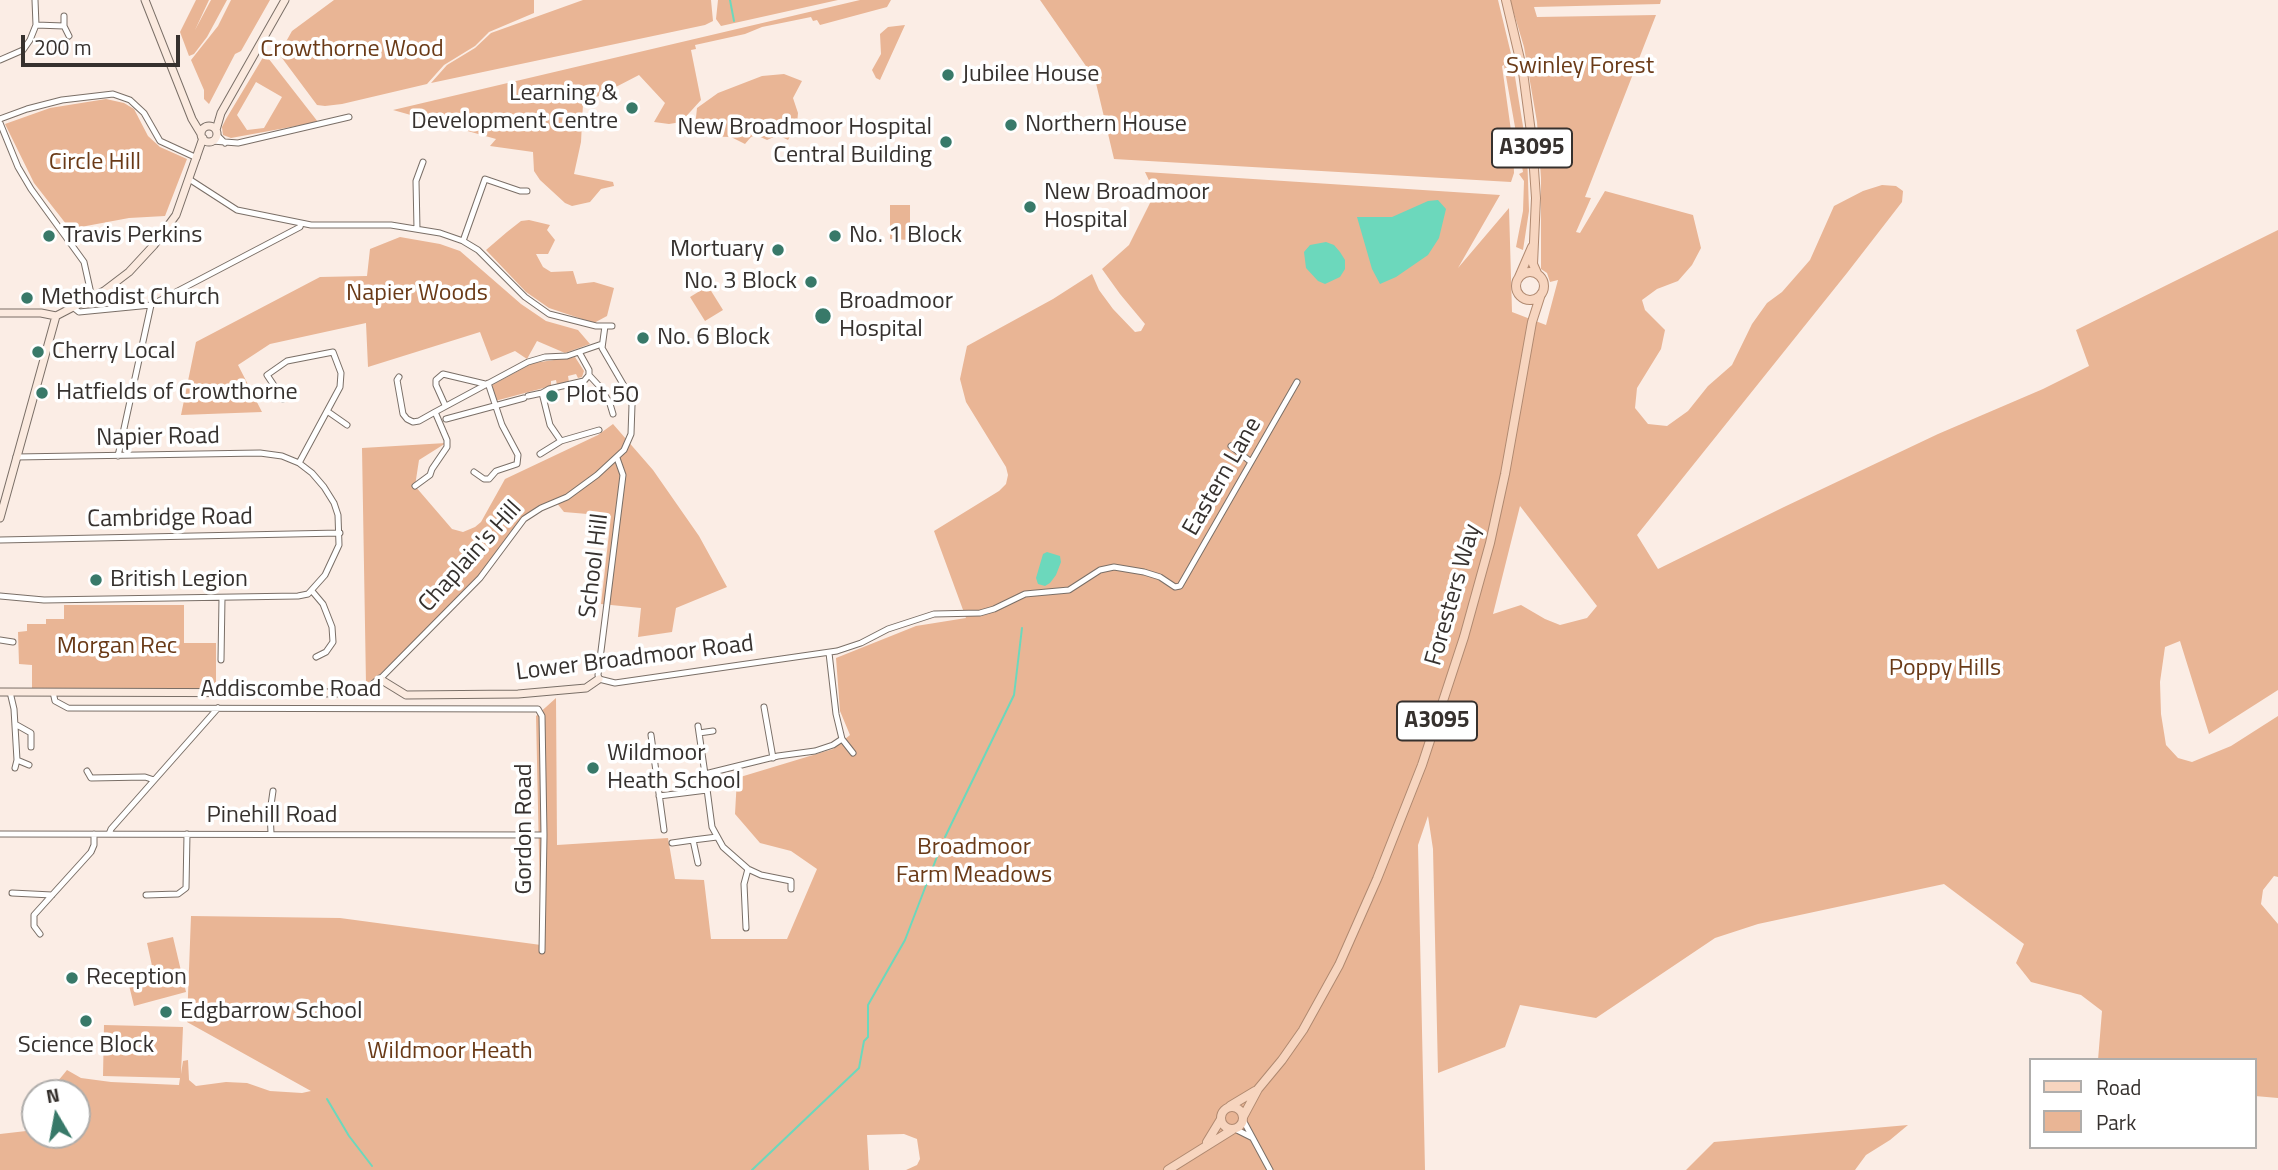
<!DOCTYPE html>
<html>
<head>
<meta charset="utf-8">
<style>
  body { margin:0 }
  #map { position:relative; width:2278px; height:1170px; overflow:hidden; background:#fbede5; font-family:"Titillium Web",sans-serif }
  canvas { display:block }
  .legend { position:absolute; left:2029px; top:1058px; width:228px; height:91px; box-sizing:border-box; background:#fff; border:2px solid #afadab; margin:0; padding:9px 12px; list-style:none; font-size:21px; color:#36312e }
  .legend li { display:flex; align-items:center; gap:14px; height:35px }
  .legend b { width:35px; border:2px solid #afadab }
  .north { position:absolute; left:21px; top:1079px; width:70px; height:70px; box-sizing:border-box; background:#fff; border:2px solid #afadab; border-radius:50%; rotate:350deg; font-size:19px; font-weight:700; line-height:28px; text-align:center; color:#36312e }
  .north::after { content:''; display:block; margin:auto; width:24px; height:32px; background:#387969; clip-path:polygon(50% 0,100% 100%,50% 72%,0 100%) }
  .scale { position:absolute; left:21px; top:35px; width:159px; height:32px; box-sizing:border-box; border:4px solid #36312e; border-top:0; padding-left:9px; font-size:21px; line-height:24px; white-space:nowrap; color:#36312e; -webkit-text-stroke:5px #fff; paint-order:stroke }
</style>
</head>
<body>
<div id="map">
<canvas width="2278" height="1170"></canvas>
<ul class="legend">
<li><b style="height:9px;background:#f7d5bf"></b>Road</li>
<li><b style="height:19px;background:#e9b595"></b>Park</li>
</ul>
<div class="north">N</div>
<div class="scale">200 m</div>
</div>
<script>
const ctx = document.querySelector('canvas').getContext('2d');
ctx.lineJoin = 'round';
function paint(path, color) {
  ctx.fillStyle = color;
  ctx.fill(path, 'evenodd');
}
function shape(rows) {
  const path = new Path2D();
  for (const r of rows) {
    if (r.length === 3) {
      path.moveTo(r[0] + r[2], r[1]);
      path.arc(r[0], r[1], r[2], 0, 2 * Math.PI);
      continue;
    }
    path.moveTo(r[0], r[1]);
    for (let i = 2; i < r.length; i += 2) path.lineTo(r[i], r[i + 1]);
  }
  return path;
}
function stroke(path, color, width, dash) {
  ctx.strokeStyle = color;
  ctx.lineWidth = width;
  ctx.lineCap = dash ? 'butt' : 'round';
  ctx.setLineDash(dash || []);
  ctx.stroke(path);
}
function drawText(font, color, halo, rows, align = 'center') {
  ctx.font = font + ' "Titillium Web",sans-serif';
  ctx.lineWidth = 7;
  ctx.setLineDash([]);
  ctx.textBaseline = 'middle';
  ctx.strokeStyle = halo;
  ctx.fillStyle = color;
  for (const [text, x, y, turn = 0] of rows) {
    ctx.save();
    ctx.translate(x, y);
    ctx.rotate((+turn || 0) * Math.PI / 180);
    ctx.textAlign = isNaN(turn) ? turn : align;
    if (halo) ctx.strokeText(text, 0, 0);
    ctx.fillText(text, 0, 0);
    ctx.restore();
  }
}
const green = shape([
  [196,0,209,0,195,30,211,0,227,0,207,37,194,54,189,56,180,32],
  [231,0,270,0,241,51,235,54,209,104,204,99,204,90,191,60,218,26],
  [334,0,534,0,534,13,489,32,475,46,444,65,427,84,342,104,325,106,317,105,279,54,292,31],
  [583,0,711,0,713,21,705,25,431,83,447,65,475,48,491,33],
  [718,0,838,0,721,26,716,19],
  [860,0,891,0,887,7,820,25,817,20,813,21,811,17,762,27,745,34,695,45,696,49,691,50,701,100,681,122,669,124,654,122,665,103,639,75,583,104,581,142,574,174,613,182,614,186,601,189,590,202,572,206,565,203,540,180,534,171,533,152,490,146,496,139,393,110],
  [1040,0,1498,0,1512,58,1527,151,1529,211,1523,250,1516,247,1523,211,1524,181,1519,174,1523,172,1504,65,1502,66,1513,145,1514,173,1511,182,1114,159,1095,79],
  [1510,0,1661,0,1660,4,1534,7,1537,17,1656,15,1585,197,1591,198,1576,232,1580,233,1605,191,1693,215,1701,248,1692,265,1678,281,1657,289,1642,300,1645,310,1665,330,1661,349,1637,388,1635,408,1648,424,1667,426,1688,411,1708,386,1732,365,1752,324,1767,303,1782,292,1810,260,1834,206,1863,191,1882,185,1896,186,1903,191,1902,202,1847,273,1637,535,1658,569,1784,507,1938,434,2043,389,2089,366,2076,330,2278,230,2278,690,2209,734,2180,641,2165,647,2160,682,2161,714,2166,745,2178,758,2192,762,2231,746,2278,716,2278,877,2274,876,2263,890,2261,904,2278,924,2278,1098,2255,1096,2255,1060,2098,1060,2102,1011,2081,995,2031,982,2016,963,2024,944,1944,884,1758,924,1715,938,1596,1018,1520,1005,1505,1047,1438,1073,1433,849,1428,816,1418,845,1425,1170,1175,1170,1200,1154,1166,1170,906,1170,917,1165,920,1159,917,1139,904,1134,867,1135,869,1170,0,1170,0,1134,35,1130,35,1135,77,1135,77,1093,55,1093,58,1081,67,1070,81,1078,111,1082,179,1085,180,1078,103,1076,104,1025,183,1027,181,1074,183,1061,188,1060,189,1080,196,1086,226,1082,247,1083,270,1091,302,1093,311,1091,187,1022,191,916,340,918,541,945,536,716,556,698,557,845,668,838,675,879,704,880,711,939,787,939,817,869,791,851,760,843,735,814,737,778,833,749,850,735,840,711,836,658,916,626,966,618,934,531,999,491,1006,484,1008,475,1006,467,966,402,960,379,967,346,1053,299,1092,274,1099,290,1113,309,1135,332,1141,331,1145,324,1120,294,1102,269,1129,245,1155,193,1145,172,1500,195,1458,268,1509,208,1512,312,1546,325,1558,280,1550,282,1547,273,1541,269,1541,178,1537,122,1524,47],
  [1520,506,1597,606,1587,618,1560,625,1545,619,1521,605,1493,614],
  [905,25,880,80,876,78,872,70,881,54,880,34,888,27],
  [265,54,318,122,231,138,223,135,222,127,226,119],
  [256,82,282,97,264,128,247,130,237,115],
  [784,74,802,81,793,98,798,113,797,124,788,140,778,135,767,140,756,135,751,137,745,144,731,137,694,136,697,108,718,93,762,76],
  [106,99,124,103,134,109,148,136,160,147,187,159,165,216,129,218,70,229,34,183,5,124,50,108],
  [890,205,910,205,910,240,890,239],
  [529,220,550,225,547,230,555,240,548,254,536,254,543,267,551,272,573,271,577,284,594,282,614,288,607,316,594,323,549,308,526,292,486,250,507,232,521,221],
  [400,237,440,244,460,251,521,304,546,321,578,330,590,344,565,353,537,341,527,359,515,351,491,361,480,332,368,367,366,323,270,344,238,365,262,412,181,415,196,342,320,277,367,276,370,249],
  [708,286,723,310,705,321,690,297],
  [575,357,584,371,582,377,578,378,576,374,568,376,569,382,557,385,556,380,551,381,551,386,495,401,492,385,533,363],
  [613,424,653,470,699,536,727,587,676,608,672,632,638,637,641,608,601,604,611,516,564,512,556,502,524,519,480,578,378,676,366,684,362,448,446,443,419,460,415,486,452,529,463,532,475,527,481,522,505,479,598,435],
  [64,605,184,605,184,643,216,643,216,689,32,688,32,665,19,664,18,632,27,631,27,624,46,624,46,619,64,619],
  [173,937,186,992,134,1006,128,981,154,975,147,943],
  [1908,1125,1890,1140,1866,1155,1855,1170,1686,1170,1714,1142]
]);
const water = shape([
  [1438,200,1446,209,1439,238,1428,255,1396,277,1380,284,1372,269,1357,217,1392,217,1428,201],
  [1326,242,1334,245,1340,252,1345,260,1345,269,1340,277,1325,284,1318,281,1306,268,1304,252,1310,245],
  [1047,552,1060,556,1061,562,1056,575,1050,583,1045,586,1038,584,1036,578,1043,554]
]);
const stream = shape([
  [730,0,734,21],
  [945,837,1014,695,1022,628],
  [327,1099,349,1136,372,1166],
  [752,1170,859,1068,864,1041,868,1037,868,1005,905,940,943,841]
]);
const street = shape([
  [64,16,64,26,69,36],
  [36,25,64,26],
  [0,60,23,50,30,40,36,25,35,0],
  [0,119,27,109,62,100,113,94,130,100,144,113,160,141,197,158],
  [0,123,18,167,31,189,84,262,92,298],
  [217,135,225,143],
  [212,141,238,143,349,117],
  [189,179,237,210,311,225,391,225,440,233,463,241,478,250,525,297,549,314,596,326,612,326],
  [417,229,416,181,423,162],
  [463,241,485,179,520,191,527,191],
  [74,308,79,312,151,305,300,227,301,224],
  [589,375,601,388,610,404,613,414],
  [399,377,397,380,403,414,407,419,413,422,419,421,435,412],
  [528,396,542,393],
  [283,399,267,375,287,361,333,352,341,373,340,387,299,463],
  [445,405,436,385,436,380,443,374,485,384],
  [327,411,347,425],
  [446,419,524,398],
  [561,441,550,425,542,393,549,389,584,381,589,375,589,370,579,352],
  [1231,446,1251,462],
  [540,454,561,441,599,430],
  [118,456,151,305],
  [617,458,623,475,598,675,599,679,615,683,837,651,861,643,888,629,934,614,980,613,994,609,1025,594,1069,590,1100,570,1114,567,1144,572,1160,577,1175,587,1180,586,1297,382],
  [474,472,484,479,489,479,496,471,517,464,518,455,502,425,488,383],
  [415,486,430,475,432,469,447,447,447,440,435,412,528,362,545,357,567,356,602,344],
  [0,540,340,533],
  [312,591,323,604,332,627,333,642,326,652,316,657],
  [0,596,44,600,298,596,308,594,325,575,339,545,338,515,334,503,324,487,312,473,299,463,282,456,260,453,16,457],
  [0,640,13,642],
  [829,653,836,714,842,739,853,753],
  [221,660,222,598],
  [380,679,480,578,524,519,541,508,567,497,597,475,624,450,631,434,632,405,627,391,602,348,605,326],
  [10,692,14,709,17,760,15,768],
  [53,692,55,701,68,708,538,709,542,716,544,835,542,951],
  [764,707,773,758],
  [15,724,31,733,31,747],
  [698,726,705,774],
  [699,733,713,731],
  [651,735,664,830],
  [17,760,29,765],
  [87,771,91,778,145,777,154,780],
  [659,796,707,790],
  [271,833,270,812,273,791],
  [0,834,544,835],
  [109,834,111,829,218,708],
  [672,843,693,840],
  [698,863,693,840,717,837],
  [791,889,791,881,761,875,748,869,723,847,712,827,705,774,778,756,815,751,833,745,842,739],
  [12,893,52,895],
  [146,895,178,894,186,888,187,834],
  [746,928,744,884,748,869],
  [40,934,34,926,34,915,91,852,94,845,94,834],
  [1243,1120,1270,1170],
  [1235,1129,1251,1137]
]);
const secondary = shape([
  [145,0,192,119,201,134],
  [209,134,8],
  [216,130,221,113,285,0],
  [0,313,41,313,56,316],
  [56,316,104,291,129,272,154,245,176,215,203,138],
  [0,518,56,316],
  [0,692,354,693,367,690,380,679,406,695,518,694,586,688,599,679]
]);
const primary = shape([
  [1506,0,1523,72,1532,140,1536,198,1533,264,1537,273],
  [1530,286,14],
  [1519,277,1532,247],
  [1230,1106,1255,1091],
  [1232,1118,11],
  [1243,1117,1258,1089,1282,1060,1303,1030,1339,965,1377,879,1422,765,1464,637,1490,543,1505,474,1532,322,1541,294],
  [1207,1142,1221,1119],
  [1168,1170,1232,1130]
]);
const markers = [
  [948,75,7,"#387969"],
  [632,108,7,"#387969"],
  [1011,125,7,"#387969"],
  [946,142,7,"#387969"],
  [1030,207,7,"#387969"],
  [49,236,7,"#387969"],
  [835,236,7,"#387969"],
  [778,250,7,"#387969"],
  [811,282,7,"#387969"],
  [27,298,7,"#387969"],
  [823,316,9,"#387969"],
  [643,338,7,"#387969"],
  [38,352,7,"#387969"],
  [42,393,7,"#387969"],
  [552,396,7,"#387969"],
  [96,580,7,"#387969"],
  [593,768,7,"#387969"],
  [72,978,7,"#387969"],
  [166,1012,7,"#387969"],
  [86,1021,7,"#387969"]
];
const shields = [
  [1532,148,80],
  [1437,721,80]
];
const shieldNames = [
  ["A3095",1532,148],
  ["A3095",1437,721]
];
const parkNames = [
  ["Crowthorne Wood",352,50],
  ["Swinley Forest",1580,67],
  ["Circle Hill",95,163],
  ["Napier Woods",417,294],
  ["Morgan Rec",117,647],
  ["Poppy Hills",1945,669],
  ["Broadmoor",974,848],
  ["Farm Meadows",974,876],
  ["Wildmoor Heath",450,1052]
];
const poiNames = [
  ["Jubilee House",962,75],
  ["Learning &",618,94,"right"],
  ["Development Centre",618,122,"right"],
  ["Northern House",1025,125],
  ["New Broadmoor Hospital",932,128,"right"],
  ["Central Building",932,156,"right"],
  ["New Broadmoor",1044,193],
  ["Hospital",1044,221],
  ["Travis Perkins",63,236],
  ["No. 1 Block",849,236],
  ["Mortuary",764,250,"right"],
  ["No. 3 Block",797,282,"right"],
  ["Methodist Church",41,298],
  ["Broadmoor",839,302],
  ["Hospital",839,330],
  ["No. 6 Block",657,338],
  ["Cherry Local",52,352],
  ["Hatfields of Crowthorne",56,393],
  ["Plot 50",566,396],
  ["British Legion",110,580],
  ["Wildmoor",607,754],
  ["Heath School",607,782],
  ["Reception",86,978],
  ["Edgbarrow School",180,1012],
  ["Science Block",86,1046,"center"]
];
const streetNames = [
  ["Napier Road",158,438,-1],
  ["Eastern Lane",1223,477,-60],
  ["Cambridge Road",170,519,-1],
  ["Chaplain's Hill",471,557,-48],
  ["School Hill",595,566,-83],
  ["Foresters Way",1454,595,-74],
  ["Lower Broadmoor Road",635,659,-7],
  ["Addiscombe Road",291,690],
  ["Pinehill Road",272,816],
  ["Gordon Road",525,829,-90]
];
paint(green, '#e9b595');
paint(water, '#6cd8bc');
stroke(stream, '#6cd8bc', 2);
stroke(street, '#7a6f67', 7);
stroke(secondary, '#7a6f67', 9);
stroke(primary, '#b08970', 10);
stroke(street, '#fff', 5);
stroke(secondary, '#fbeadf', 7);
stroke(primary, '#f7d5bf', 8);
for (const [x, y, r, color] of markers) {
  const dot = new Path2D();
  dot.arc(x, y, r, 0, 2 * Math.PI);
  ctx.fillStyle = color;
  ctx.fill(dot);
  stroke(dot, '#fff', 2.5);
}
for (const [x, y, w] of shields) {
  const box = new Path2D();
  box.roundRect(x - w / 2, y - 19.5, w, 39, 5);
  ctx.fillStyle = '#fff';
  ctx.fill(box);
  stroke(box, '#36312e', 2);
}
drawText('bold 23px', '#36312e', null, shieldNames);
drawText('24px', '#6a3a17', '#fff', parkNames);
drawText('24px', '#36312e', '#fff', poiNames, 'left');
drawText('24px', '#36312e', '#fff', streetNames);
</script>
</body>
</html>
